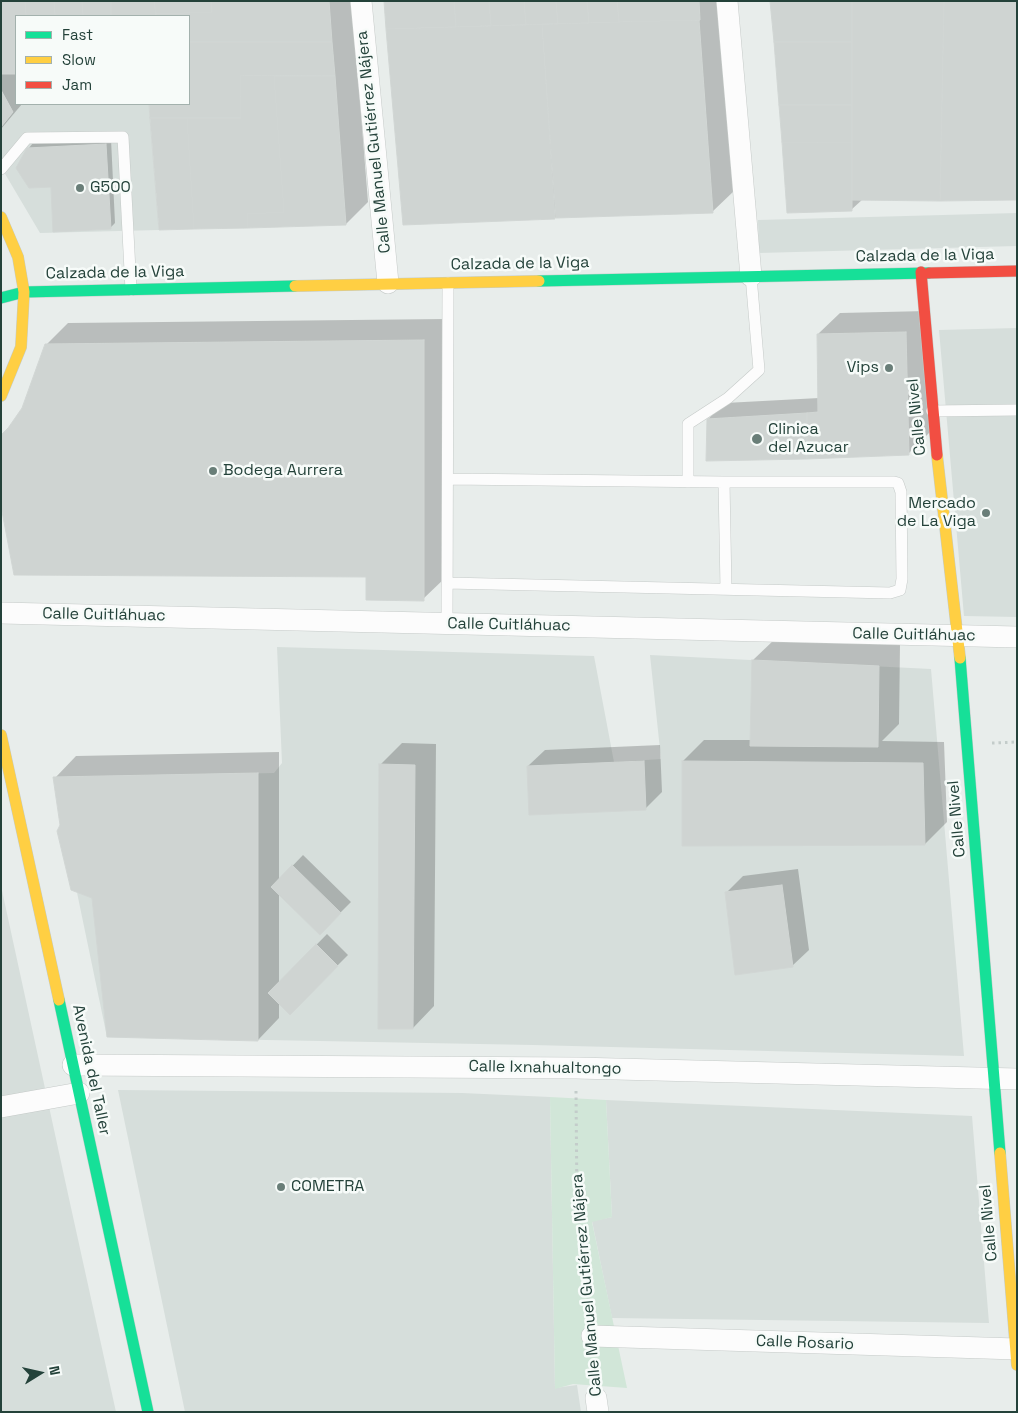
<!DOCTYPE html>
<html>
<head>
<meta charset="utf-8">
<style>
  body { margin:0 }
  #map { position:relative; width:1018px; height:1413px; overflow:hidden; background:#e8edeb; font-family:"Space Grotesk",sans-serif }
  canvas { display:block }
  .frame { position:absolute; inset:0; border:2px solid #24423a; pointer-events:none }
  .legend { position:absolute; left:15px; top:15px; width:175px; height:90px; box-sizing:border-box; background:#f7fbf9; border:1px solid #a3b1ad; margin:0; padding:6px 9px; list-style:none; font-size:15px; color:#24423a }
  .legend li { display:flex; align-items:center; gap:10px; height:25px }
  .legend b { width:25px; border:1px solid #a3b1ad }
  .north { position:absolute; left:15px; top:1348px; width:50px; height:50px; -webkit-text-stroke:4px #f7fbf9; paint-order:stroke; rotate:80deg; font-size:14px; font-weight:700; line-height:20px; text-align:center; color:#24423a }
  .north::after { content:''; display:block; margin:auto; width:18px; height:22px; background:#24423a; clip-path:polygon(50% 0,100% 100%,50% 72%,0 100%) }
</style>
</head>
<body>
<div id="map">
<canvas width="1018" height="1413"></canvas>
<div class="frame"></div>
<ul class="legend">
<li><b style="height:6px;background:#16e098"></b>Fast</li>
<li><b style="height:6px;background:#ffcf43"></b>Slow</li>
<li><b style="height:6px;background:#f24e42"></b>Jam</li>
</ul>
<div class="north">N</div>
</div>
<script>
const ctx = document.querySelector('canvas').getContext('2d');
ctx.lineJoin = 'round';
function paint(path, color) {
  ctx.fillStyle = color;
  ctx.fill(path, 'evenodd');
}
function shape(rows) {
  const path = new Path2D();
  for (const r of rows) {
    path.moveTo(r[0], r[1]);
    for (let i = 2; i < r.length; i += 2) path.lineTo(r[i], r[i + 1]);
  }
  return path;
}
function stroke(path, color, width, dash) {
  ctx.strokeStyle = color;
  ctx.lineWidth = width;
  ctx.lineCap = dash ? 'butt' : 'round';
  ctx.setLineDash(dash || []);
  ctx.stroke(path);
}
function drawText(font, color, halo, rows, align = 'center') {
  ctx.font = font + ' "Space Grotesk",sans-serif';
  ctx.lineWidth = 5;
  ctx.setLineDash([]);
  ctx.textBaseline = 'middle';
  ctx.strokeStyle = halo;
  ctx.fillStyle = color;
  for (const [text, x, y, turn = 0] of rows) {
    ctx.save();
    ctx.translate(x, y);
    ctx.rotate((+turn || 0) * Math.PI / 180);
    ctx.textAlign = isNaN(turn) ? turn : align;
    if (halo) ctx.strokeText(text, 0, 0);
    ctx.fillText(text, 0, 0);
    ctx.restore();
  }
}
const built = shape([
  [1,74,16,74,16,104,149,104,159,230,40,233,1,167,1,127,13,112,1,90],
  [1017,213,1017,246,759,253,758,220],
  [1017,328,1017,617,964,616,939,330],
  [277,647,594,656,614,762,661,759,650,655,931,669,964,1056,533,1045,107,1037,53,777,274,773,282,763],
  [1,886,68,1194,116,1412,1,1412],
  [118,1090,462,1093,550,1097,555,1388,577,1385,581,1412,185,1412],
  [606,1100,972,1116,989,1323,612,1318,592,1221,612,1217]
]);
const green = shape([
  [550,1097,606,1100,612,1217,592,1222,627,1388,573,1384,555,1389]
]);
const shadow = shape([
  [1,1,352,1,368,202,346,224,160,229,150,104,189,104,189,16,16,16,16,104,22,104,1,129],
  [385,1,720,1,734,191,712,212,404,223],
  [771,1,1017,1,1017,199,863,199,851,210],
  [111,139,115,223,110,228,28,149,33,143],
  [927,311,930,432,908,454,708,419,725,403,819,398,818,334,840,313],
  [445,319,445,578,423,599,367,576,1,435,12,424,23,408,46,345,68,323],
  [775,639,900,645,899,724,882,741,944,742,947,822,925,844,683,761,704,740,751,740,753,660],
  [402,743,436,744,434,1006,413,1028,380,765],
  [660,745,662,792,645,809,528,766,545,750],
  [279,752,279,880,303,855,351,902,320,933,279,894,279,983,327,934,348,955,290,1013,279,1003,279,1018,258,1040,93,897,61,825,55,778,76,756],
  [798,869,809,950,792,966,726,893,743,876]
]);
const building = shape([
  [1,1,25,1,26,16,16,16,16,74,1,74,1,1],
  [25,1,54,1,55,16,26,16,25,1],
  [54,1,82,1,83,16,55,16,54,1],
  [82,1,111,1,111,16,83,16,82,1],
  [111,1,154,1,156,16,111,16,111,1],
  [154,1,211,1,212,12,156,14,154,1],
  [211,1,329,1,332,42,189,42,189,16,156,16,156,14,212,12,211,1],
  [384,1,454,1,456,27,386,29,384,1],
  [454,1,489,1,491,26,456,27,454,1],
  [489,1,524,1,526,25,491,26,489,1],
  [524,1,556,1,558,24,526,25,524,1],
  [556,1,587,1,589,23,558,24,556,1],
  [587,1,617,1,619,22,589,23,587,1],
  [617,1,699,1,700,20,619,22,617,1],
  [770,1,852,1,852,42,774,42,770,1],
  [852,1,944,1,940,201,852,200,852,1],
  [944,1,1017,1,1014,200,940,201,944,1],
  [699,20,713,213,556,218,542,24,699,20],
  [542,24,555,219,403,225,386,29,542,24],
  [189,42,332,42,335,76,240,75,241,118,150,118,149,104,189,104,189,42],
  [774,42,852,42,852,105,779,105,774,42],
  [1017,42,1017,200,1014,200,1017,42],
  [240,75,274,76,284,212,247,214,248,228,194,229,187,118,241,118,240,75],
  [274,76,335,76,346,225,248,228,247,214,284,212,274,76],
  [1,90,13,112,1,127,1,90],
  [779,105,852,105,852,143,782,142,779,105],
  [150,118,187,118,194,229,159,230,150,118],
  [782,142,852,143,852,211,787,213,782,142],
  [106,144,111,229,53,232,51,187,29,188,16,168,27,148,106,144],
  [906,332,909,455,807,459,807,413,818,412,817,334,906,332],
  [424,340,424,601,366,600,366,577,14,575,1,506,1,435,6,431,22,408,45,344,424,340],
  [807,413,807,459,706,461,707,419,807,413],
  [752,660,879,666,878,747,750,746,752,660],
  [644,761,646,810,529,815,527,766,644,761],
  [682,761,923,763,925,845,682,846,682,761],
  [379,764,415,765,413,1029,378,1029,379,764],
  [258,773,258,1041,107,1037,92,898,71,890,57,831,60,825,53,777,258,773],
  [292,865,341,913,320,935,271,887,292,865],
  [782,885,793,967,735,975,725,892,782,885],
  [316,944,338,966,290,1015,268,993,316,944]
]);
const path = shape([
  [992,743,1017,742],
  [576,1091,577,1205,590,1314],
  [594,1358,595,1376]
]);
const lane = shape([
  [1,169,27,138,123,137,131,290],
  [932,411,1017,410],
  [688,482,688,424,728,398,759,370,751,276],
  [724,482,726,589],
  [447,583,890,593,900,590,902,579,901,492,898,483,894,482,724,482,448,479],
  [447,624,448,283]
]);
const street = shape([
  [361,1,388,283],
  [727,1,751,276],
  [1,613,1017,637],
  [73,1065,576,1068,1017,1079],
  [1,1107,79,1093],
  [592,1336,1017,1349],
  [596,1398,598,1412]
]);
const fast = shape([
  [539,281,929,273],
  [1,298,24,292,295,286],
  [960,658,1000,1153],
  [59,1000,148,1412]
]);
const slow = shape([
  [1,217,18,257,24,292,21,347,1,396],
  [295,286,539,281],
  [937,455,960,658],
  [1,735,59,1000],
  [1000,1153,1017,1365]
]);
const jam = shape([
  [921,272,937,455],
  [929,273,1017,271]
]);
const markers = [
  [80,188,5,"#697e78"],
  [889,368,5,"#697e78"],
  [757,439,6,"#697e78"],
  [213,471,5,"#697e78"],
  [986,513,5,"#697e78"],
  [281,1187,5,"#697e78"]
];
const streetNames = [
  ["Calle Manuel Gutiérrez Nájera",374,142,-96],
  ["Calzada de la Viga",925,256,-1],
  ["Calzada de la Viga",520,264,-1],
  ["Calzada de la Viga",115,273,-1],
  ["Calle Nivel",917,417,-96],
  ["Calle Cuitláhuac",104,615,1],
  ["Calle Cuitláhuac",509,625,1],
  ["Calle Cuitláhuac",914,635,1],
  ["Calle Nivel",957,819,-95],
  ["Calle Ixnahualtongo",545,1068,1],
  ["Avenida del Taller",91,1070,78],
  ["Calle Nivel",989,1223,-95],
  ["Calle Manuel Gutiérrez Nájera",587,1285,-95],
  ["Calle Rosario",805,1343,2]
];
const poiNames = [
  ["G500",90,188],
  ["Vips",879,368,"right"],
  ["Clinica",768,430],
  ["del Azucar",768,448],
  ["Bodega Aurrera",223,471],
  ["Mercado",976,504,"right"],
  ["de La Viga",976,522,"right"],
  ["COMETRA",291,1187]
];
paint(built, '#d6dedb');
paint(green, '#d1e6d8');
paint(shadow, '#0003');
paint(building, '#cfd4d2');
stroke(building, '#d1d6d4', 1);
stroke(lane, '#c5cac8', 12);
stroke(street, '#c5cac8', 22);
stroke(fast, '#c3cbc8', 12);
stroke(slow, '#c3cbc8', 12);
stroke(jam, '#c3cbc8', 12);
stroke(path, '#c3ccca', 3, [2.5, 4]);
stroke(lane, '#fcfcfc', 11);
stroke(street, '#fcfcfc', 21);
stroke(fast, '#16e098', 11);
stroke(slow, '#ffcf43', 11);
stroke(jam, '#f24e42', 11);
for (const [x, y, r, color] of markers) {
  const dot = new Path2D();
  dot.arc(x, y, r, 0, 2 * Math.PI);
  ctx.fillStyle = color;
  ctx.fill(dot);
  stroke(dot, '#f7fbf9', 2);
}
drawText('16px', '#24423a', '#f7fbf9', streetNames);
drawText('16px', '#24423a', '#f7fbf9', poiNames, 'left');
</script>
</body>
</html>
